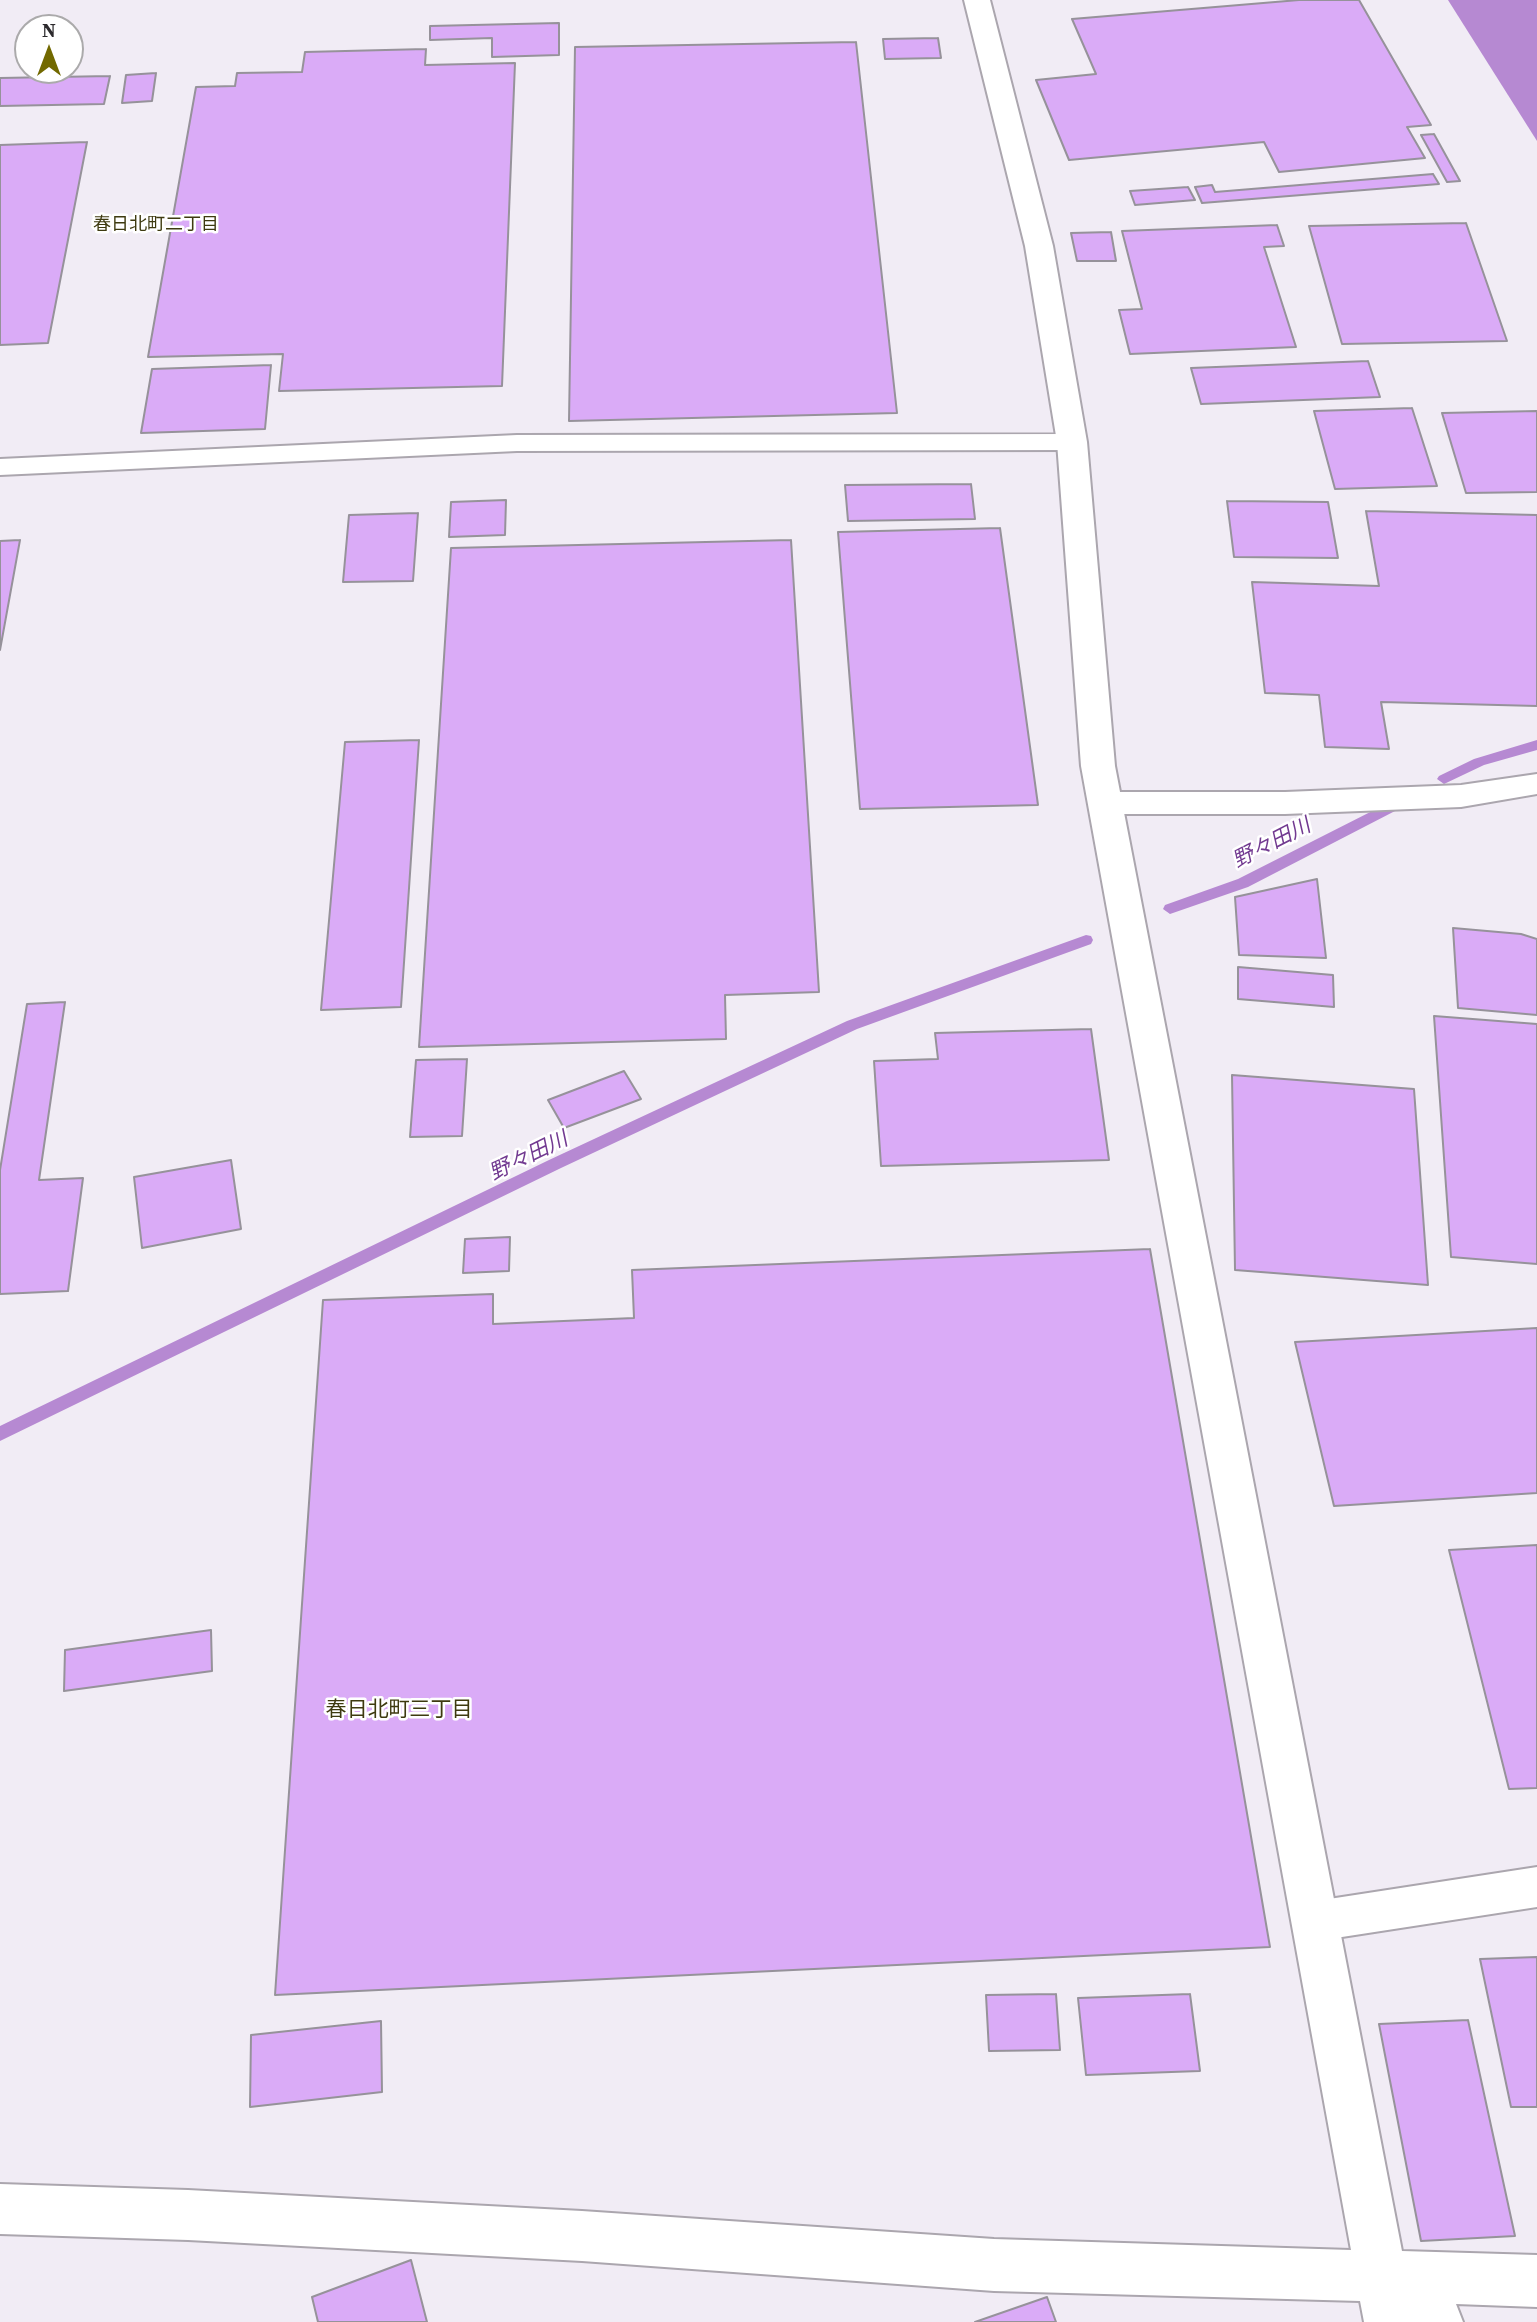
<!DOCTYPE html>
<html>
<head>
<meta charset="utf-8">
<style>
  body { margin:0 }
  #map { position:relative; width:1537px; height:2322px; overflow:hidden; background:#f1ecf5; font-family:"Source Serif 4",serif }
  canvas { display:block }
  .north { position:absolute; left:14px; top:14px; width:70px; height:70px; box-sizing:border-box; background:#fff; border:2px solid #abaaab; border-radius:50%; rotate:0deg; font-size:19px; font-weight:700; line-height:28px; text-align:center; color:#2c2a2d }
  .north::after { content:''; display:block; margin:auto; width:24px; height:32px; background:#726900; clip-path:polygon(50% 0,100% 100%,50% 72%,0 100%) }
</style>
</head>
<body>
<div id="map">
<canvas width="1537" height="2322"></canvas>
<div class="north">N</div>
</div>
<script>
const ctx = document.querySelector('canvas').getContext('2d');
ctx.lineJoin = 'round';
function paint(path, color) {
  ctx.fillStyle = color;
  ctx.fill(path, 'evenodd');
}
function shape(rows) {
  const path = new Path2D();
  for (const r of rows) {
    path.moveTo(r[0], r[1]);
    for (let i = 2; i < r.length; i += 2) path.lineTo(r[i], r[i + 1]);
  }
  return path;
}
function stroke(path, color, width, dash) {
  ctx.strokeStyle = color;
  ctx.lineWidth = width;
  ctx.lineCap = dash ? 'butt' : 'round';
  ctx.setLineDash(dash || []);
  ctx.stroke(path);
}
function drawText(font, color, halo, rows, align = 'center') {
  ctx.font = font + ' "Source Serif 4","Noto Sans JP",serif';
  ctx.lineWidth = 5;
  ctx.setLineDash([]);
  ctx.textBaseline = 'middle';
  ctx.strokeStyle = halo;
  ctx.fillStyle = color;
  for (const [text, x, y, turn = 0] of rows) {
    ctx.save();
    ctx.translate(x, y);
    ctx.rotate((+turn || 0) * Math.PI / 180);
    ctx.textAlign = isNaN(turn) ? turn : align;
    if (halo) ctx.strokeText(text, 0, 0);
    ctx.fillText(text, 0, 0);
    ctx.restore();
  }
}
const water = shape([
  [1448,0,1537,0,1537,141]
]);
const stream = shape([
  [1537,740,1537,750,1484,765,1444,784,1437,779,1439,776,1474,759,1537,740],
  [1390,802,1395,803,1397,807,1395,811,1248,887,1170,914,1163,909,1165,905,1238,879,1390,802],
  [1086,935,1091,936,1093,940,1091,944,857,1029,561,1168,0,1441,0,1426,549,1160,847,1021,1086,935]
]);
const building = shape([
  [1299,0,1359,0,1431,125,1407,127,1425,158,1279,172,1264,142,1069,160,1036,80,1096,74,1072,19,1299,0],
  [559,23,559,55,492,57,492,38,430,40,430,26,559,23],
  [938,38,941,58,885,59,883,39,938,38],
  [856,42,897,413,569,421,575,47,856,42],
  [426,49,425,65,515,63,502,386,279,391,283,354,148,357,196,87,235,86,237,73,302,72,305,52,426,49],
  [156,73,152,101,122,103,126,75,156,73],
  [110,76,104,104,0,106,0,78,110,76],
  [1434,134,1460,181,1447,182,1421,135,1434,134],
  [87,142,48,343,0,345,0,145,87,142],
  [1433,174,1439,184,1202,203,1195,187,1212,185,1215,192,1433,174],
  [1188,187,1195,200,1135,205,1130,191,1188,187],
  [1466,223,1507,341,1342,344,1309,226,1466,223],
  [1277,225,1284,246,1264,247,1296,347,1130,354,1119,310,1142,309,1122,231,1277,225],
  [1111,232,1116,261,1077,261,1071,233,1111,232],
  [1368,361,1380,397,1201,404,1191,368,1368,361],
  [271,365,265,429,141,433,152,369,271,365],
  [1412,408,1437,486,1335,489,1314,411,1412,408],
  [1537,411,1537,492,1466,493,1442,413,1537,411],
  [971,484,975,519,848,521,845,485,971,484],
  [506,500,505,535,449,537,451,502,506,500],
  [1227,501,1328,502,1338,558,1234,557,1227,501],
  [1366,511,1537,515,1537,706,1381,702,1389,749,1325,747,1319,695,1265,693,1252,582,1379,586,1366,511],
  [418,513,413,581,343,582,349,515,418,513],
  [1000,528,1038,805,860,809,838,532,1000,528],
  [20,540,0,650,0,541,20,540],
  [791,540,819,992,725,995,726,1039,419,1047,451,548,791,540],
  [419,740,401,1007,321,1010,345,742,419,740],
  [1317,879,1326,958,1239,955,1235,897,1317,879],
  [1453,928,1521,934,1537,939,1537,1015,1458,1008,1453,928],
  [1238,967,1333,975,1334,1007,1238,999,1238,967],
  [65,1002,39,1180,83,1178,68,1291,0,1294,0,1170,27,1004,65,1002],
  [1434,1016,1537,1024,1537,1264,1451,1257,1434,1016],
  [1091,1029,1109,1160,881,1166,874,1061,938,1059,935,1033,1091,1029],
  [467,1059,462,1136,410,1137,416,1060,467,1059],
  [624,1071,641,1099,564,1128,548,1100,624,1071],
  [1232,1075,1414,1089,1428,1285,1235,1270,1232,1075],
  [231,1160,241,1229,142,1248,134,1177,231,1160],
  [510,1237,509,1271,463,1273,465,1239,510,1237],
  [1150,1249,1270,1947,275,1995,323,1300,493,1294,493,1324,634,1318,632,1270,1150,1249],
  [1537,1328,1537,1493,1334,1506,1295,1342,1537,1328],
  [1537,1545,1537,1788,1509,1789,1449,1550,1537,1545],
  [211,1630,212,1671,64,1691,65,1650,211,1630],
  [1537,1957,1537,2107,1511,2107,1480,1959,1537,1957],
  [1056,1994,1060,2050,989,2051,986,1995,1056,1994],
  [1190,1994,1200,2071,1086,2075,1078,1998,1190,1994],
  [1468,2020,1515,2236,1421,2241,1379,2024,1468,2020],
  [381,2021,382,2092,250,2107,251,2035,381,2021],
  [411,2260,427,2322,318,2322,312,2297,411,2260],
  [1047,2297,1056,2322,975,2322,1047,2297]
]);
const service = shape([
  [1072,434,1081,436,1085,442,1081,448,1072,450,517,451,0,475,0,459,517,435,1072,434],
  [1537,774,1537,794,1461,807,1285,814,1105,814,1095,810,1090,803,1095,796,1105,792,1285,792,1461,785,1537,774],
  [1537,1867,1537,1907,1316,1941,1302,1935,1296,1921,1302,1907,1316,1901,1537,1867]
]);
const minor = shape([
  [964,0,990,0,1053,246,1087,442,1115,766,1402,2251,1537,2255,1537,2307,1456,2304,1463,2322,1364,2322,1360,2301,994,2291,582,2261,188,2240,0,2234,0,2184,188,2190,582,2211,994,2239,1351,2250,1081,766,1057,442,1025,246,964,0]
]);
const farNeighbourhoodnames = [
  ["春日北町二丁目",156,225]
];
const waterNames = [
  ["野々田川",1272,844,-27],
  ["野々田川",529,1157,-26]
];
const neighbourhoodNames = [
  ["春日北町三丁目",399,1711]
];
paint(water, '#b689d2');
paint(stream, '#b689d2');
paint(building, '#daabf7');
stroke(building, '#96929a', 2);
stroke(service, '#aba6ae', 4);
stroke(minor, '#aba6ae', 4);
paint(service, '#fff');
paint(minor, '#fff');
drawText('18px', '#3e3a10', '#fff', farNeighbourhoodnames);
drawText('italic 21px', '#723a91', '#fff', waterNames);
drawText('21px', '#3e3a10', '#fff', neighbourhoodNames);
</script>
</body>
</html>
